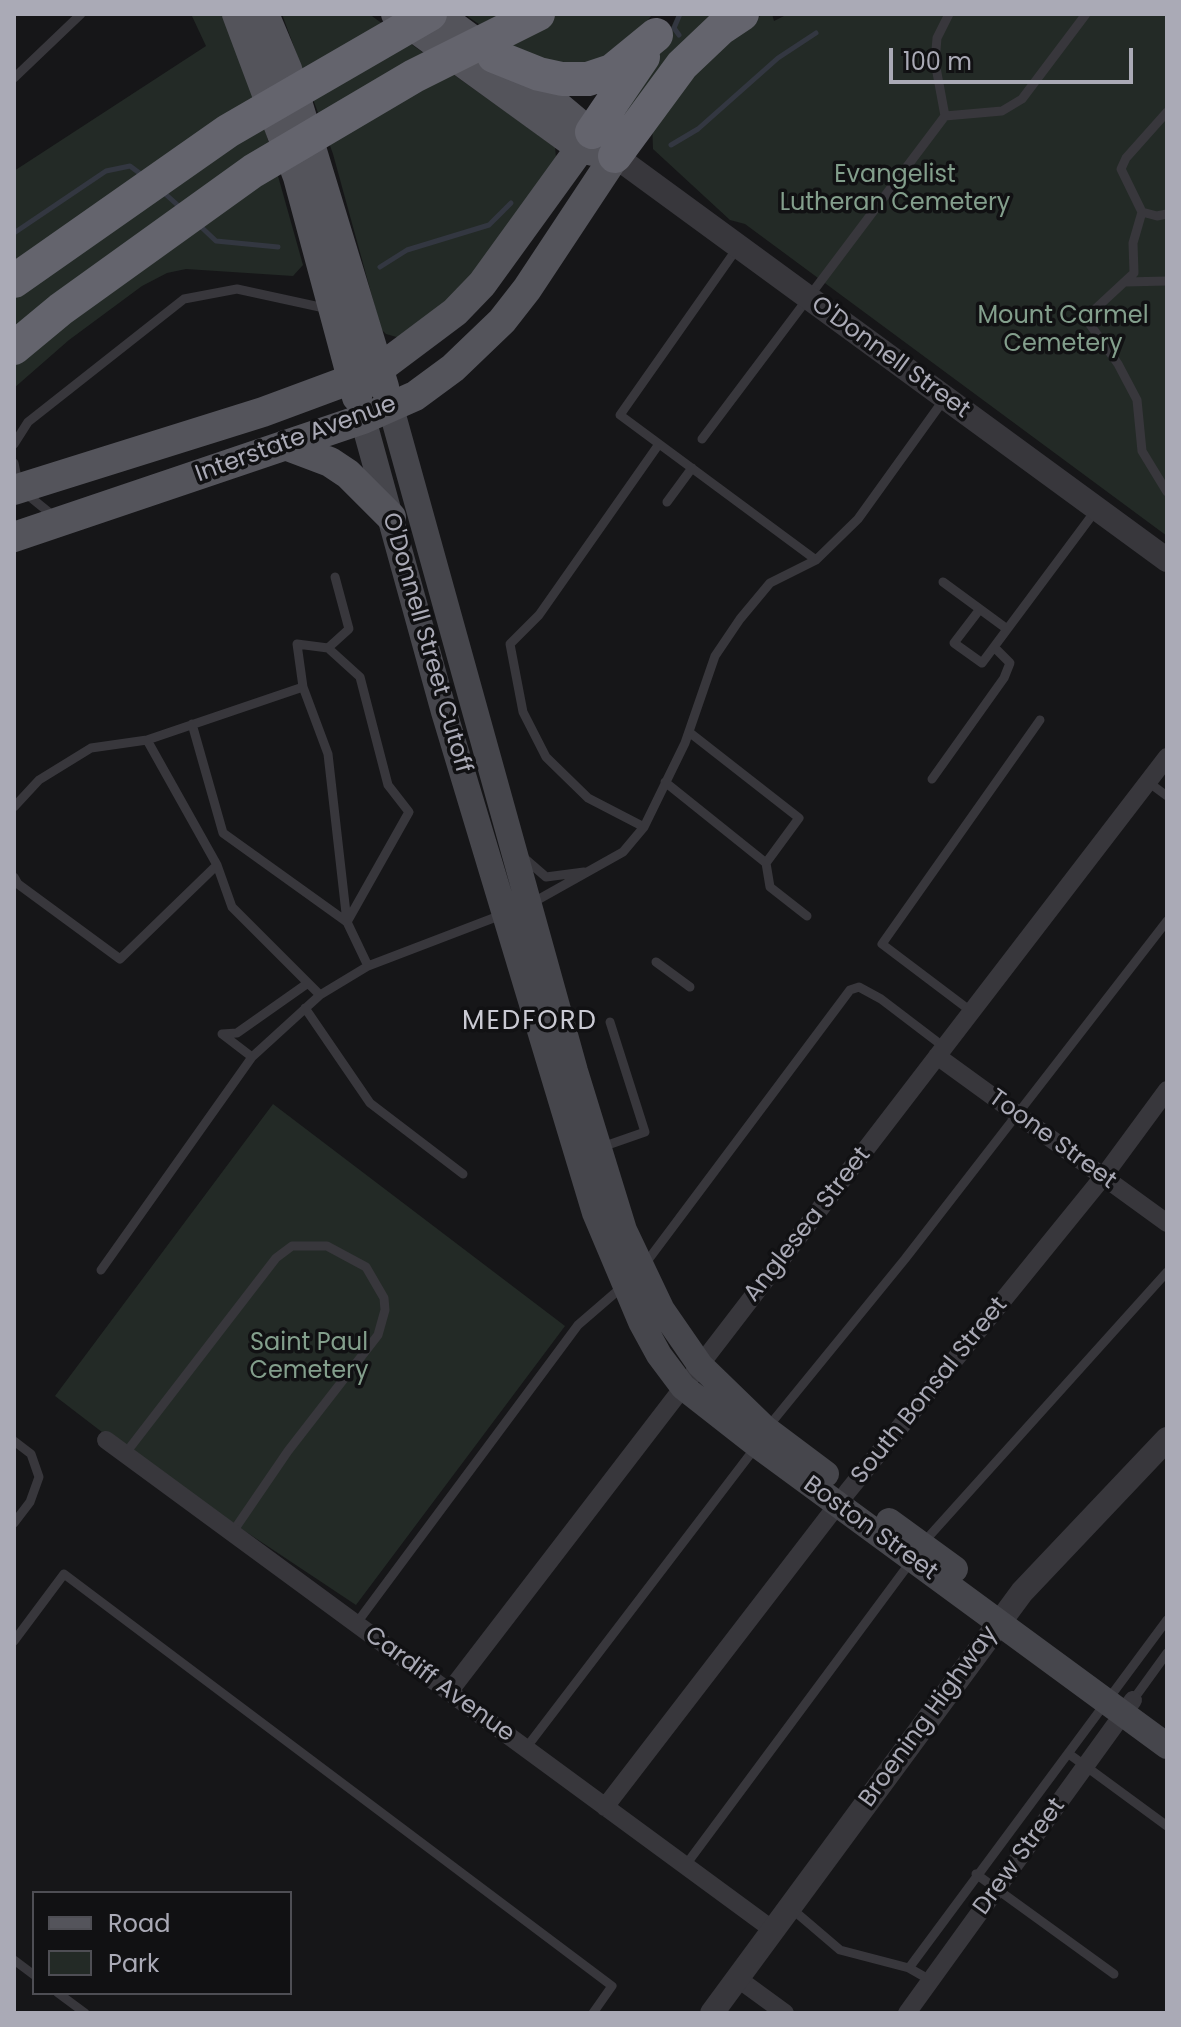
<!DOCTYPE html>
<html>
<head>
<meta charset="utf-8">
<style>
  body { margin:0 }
  #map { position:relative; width:1181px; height:2027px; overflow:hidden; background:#161618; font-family:Poppins,sans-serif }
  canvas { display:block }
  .frame { position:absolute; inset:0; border:16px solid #aaaab6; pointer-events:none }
  .legend { position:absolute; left:32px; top:1891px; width:260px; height:104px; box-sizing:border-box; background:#111113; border:2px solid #4e4e54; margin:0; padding:10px 14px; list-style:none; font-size:24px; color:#aaaab6 }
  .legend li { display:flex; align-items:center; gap:16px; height:40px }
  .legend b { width:40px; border:2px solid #4e4e54 }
  .scale { position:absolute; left:889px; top:48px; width:244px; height:36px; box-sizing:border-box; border:4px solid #aaaab6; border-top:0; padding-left:10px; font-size:24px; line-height:28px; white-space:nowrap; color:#aaaab6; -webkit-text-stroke:6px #111113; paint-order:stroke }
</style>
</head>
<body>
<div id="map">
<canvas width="1181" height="2027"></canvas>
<div class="frame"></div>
<ul class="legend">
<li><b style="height:10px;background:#54545b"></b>Road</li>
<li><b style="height:22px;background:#232a26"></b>Park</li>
</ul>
<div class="scale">100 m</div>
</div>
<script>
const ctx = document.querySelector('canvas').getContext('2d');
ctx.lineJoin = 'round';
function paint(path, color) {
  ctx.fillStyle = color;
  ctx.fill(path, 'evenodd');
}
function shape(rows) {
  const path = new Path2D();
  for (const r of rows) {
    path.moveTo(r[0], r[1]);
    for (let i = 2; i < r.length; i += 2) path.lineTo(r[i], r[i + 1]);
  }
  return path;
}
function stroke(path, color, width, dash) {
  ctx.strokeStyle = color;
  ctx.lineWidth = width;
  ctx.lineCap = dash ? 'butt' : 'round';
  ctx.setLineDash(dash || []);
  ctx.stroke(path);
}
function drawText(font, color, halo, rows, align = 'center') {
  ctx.font = font + ' Poppins,sans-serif';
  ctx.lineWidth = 7;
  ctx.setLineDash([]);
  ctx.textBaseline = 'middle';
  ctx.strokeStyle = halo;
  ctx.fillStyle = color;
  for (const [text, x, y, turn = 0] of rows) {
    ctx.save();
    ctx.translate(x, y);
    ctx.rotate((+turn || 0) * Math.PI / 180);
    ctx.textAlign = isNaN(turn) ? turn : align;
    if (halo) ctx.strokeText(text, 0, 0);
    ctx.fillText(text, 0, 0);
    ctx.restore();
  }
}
const green = shape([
  [191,14,223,14,253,87,303,265,293,276,186,269,167,273,142,286,69,340,14,388,14,171,206,46],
  [282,14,369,14,555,147,556,158,481,265,445,303,400,338,386,334,381,329,333,154],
  [464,14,653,14,617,55,566,69,514,48],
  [677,14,723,14,618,124,666,39],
  [772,14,774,21,788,14,1167,14,1167,536,745,224,730,220,653,149,652,120,738,30,762,15],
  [273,1104,565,1326,356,1605,141,1462,55,1396]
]);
const stream = shape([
  [679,35,674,28,680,14],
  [671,145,698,129,778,58,816,33],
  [162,191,182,209],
  [198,224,216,241,278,247],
  [14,233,106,171,130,166,142,175],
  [380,267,407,250,489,225,511,203]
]);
const service = shape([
  [14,78,81,14],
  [1167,112,1126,158,1121,169,1142,212,1157,216,1167,214],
  [945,116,1002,111,1022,99,1086,14],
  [1142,212,1133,243,1134,273,1092,312,1089,323,1118,364,1137,400,1142,451,1167,492],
  [738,247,620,415,816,560],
  [1125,282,1167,281],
  [702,439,945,116,935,62,937,38,949,14],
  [14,444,28,422,184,299,237,289,329,309],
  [14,463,19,488,56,518],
  [667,502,692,468],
  [943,582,1007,629],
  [980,609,954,643,982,663,1096,510],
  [328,648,349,629,335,577],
  [303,687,328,754,347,922],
  [192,724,223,833,347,922,368,966],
  [689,732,799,818,766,863,770,887,807,916],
  [147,740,217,865,232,907,320,995],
  [932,779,1004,678,1010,663,994,647],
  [665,782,766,863],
  [1148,782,1167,796],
  [14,807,39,780,91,748,147,740,303,687,297,644,328,648,360,677,388,785,409,812,347,922],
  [644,827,588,798,546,757,523,712,510,644,539,615,659,444],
  [523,857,546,877,584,872],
  [14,877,18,884,120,959,217,865],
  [532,903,623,852,644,827,685,743,715,656,740,619,770,583,816,560,858,519,945,398],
  [656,962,690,987],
  [305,1008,370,1103,463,1174],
  [972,1012,882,944,1040,720],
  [222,1034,237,1033,308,983],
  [222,1034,252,1057],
  [602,1147,645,1132,610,1022],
  [645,1264,850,990,859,987,881,999,944,1047],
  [101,1270,252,1057,320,995,368,966,504,914],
  [768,1427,905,1259,1167,921],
  [14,1441,31,1454,39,1477,30,1502,14,1523],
  [125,1454,276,1258,292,1246,327,1246,366,1267,384,1298,385,1310,378,1335,288,1451,232,1533],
  [923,1543,1167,1272],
  [356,1624,578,1325,622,1287],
  [14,1641,64,1574,612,1986,593,2013],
  [1133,1700,1167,1653],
  [526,1748,755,1448],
  [1069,1754,1167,1826],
  [685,1866,912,1560],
  [976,1874,1114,1974],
  [792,1909,840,1950,909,1968,930,1980],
  [14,1960,34,1975],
  [909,1968,1167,1620],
  [58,1993,85,2013]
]);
const minor = shape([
  [937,1056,1167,1223],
  [106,1440,773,1930],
  [449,1692,1167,757],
  [605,1807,848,1491,1103,1177,1167,1090],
  [737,1978,785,2013],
  [907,2013,1133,1700]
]);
const tertiary = shape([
  [615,156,1167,560],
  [712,2013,1022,1592,1167,1439]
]);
const secondary = shape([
  [391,408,575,1071,624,1230,662,1310,700,1365,766,1429,826,1474],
  [363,419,444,712,595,1213,641,1322,659,1355,683,1387,757,1445,1167,1746],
  [889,1521,955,1569]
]);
const primary = shape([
  [237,14,298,177,357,397],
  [264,14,287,69,384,387],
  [396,14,581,148,601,153],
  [437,14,529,82,605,146],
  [285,445,330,462,348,474,391,517],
  [14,490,263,412,379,369,455,312,482,284,592,132],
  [14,537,363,419,415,396,453,368,502,321,527,289,615,156]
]);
const motorway = shape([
  [494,56,539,74,562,79,588,79,612,71,656,35],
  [592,132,643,57],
  [615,156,682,65,721,28,742,14]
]);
const motorwayBridge = shape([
  [14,281,228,131,430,14],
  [14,348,61,309,253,171,414,76,538,14]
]);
const parkNames = [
  ["Evangelist",895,176],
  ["Lutheran Cemetery",895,204],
  ["Mount Carmel",1063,317],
  ["Cemetery",1063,345],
  ["Saint Paul",309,1344],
  ["Cemetery",309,1372]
];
const streetNames = [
  ["O'Donnell Street",890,358,36],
  ["Interstate Avenue",296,440,-20],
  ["O'Donnell Street Cutoff",426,643,74],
  ["Toone Street",1052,1140,36],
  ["Anglesea Street",808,1225,-52],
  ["South Bonsal Street",930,1391,-51],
  ["Boston Street",870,1529,36],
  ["Cardiff Avenue",439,1685,36],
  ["Broening Highway",929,1717,-54],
  ["Drew Street",1020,1857,-54]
];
const neighbourhoodNames = [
  ["MEDFORD",530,1022]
];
paint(green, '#232a26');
stroke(stream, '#333741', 5);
stroke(service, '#38373c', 9);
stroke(minor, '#38373c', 18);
stroke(tertiary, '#38373c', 24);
stroke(secondary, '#46464c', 26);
stroke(primary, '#54545b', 30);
stroke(motorway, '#64646d', 34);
stroke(motorwayBridge, '#64646d', 34);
drawText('24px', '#839f8c', '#111113', parkNames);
drawText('24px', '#aaaab6', '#111113', streetNames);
ctx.letterSpacing = '2px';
drawText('26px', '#cacad3', '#111113', neighbourhoodNames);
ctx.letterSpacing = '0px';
</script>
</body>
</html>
